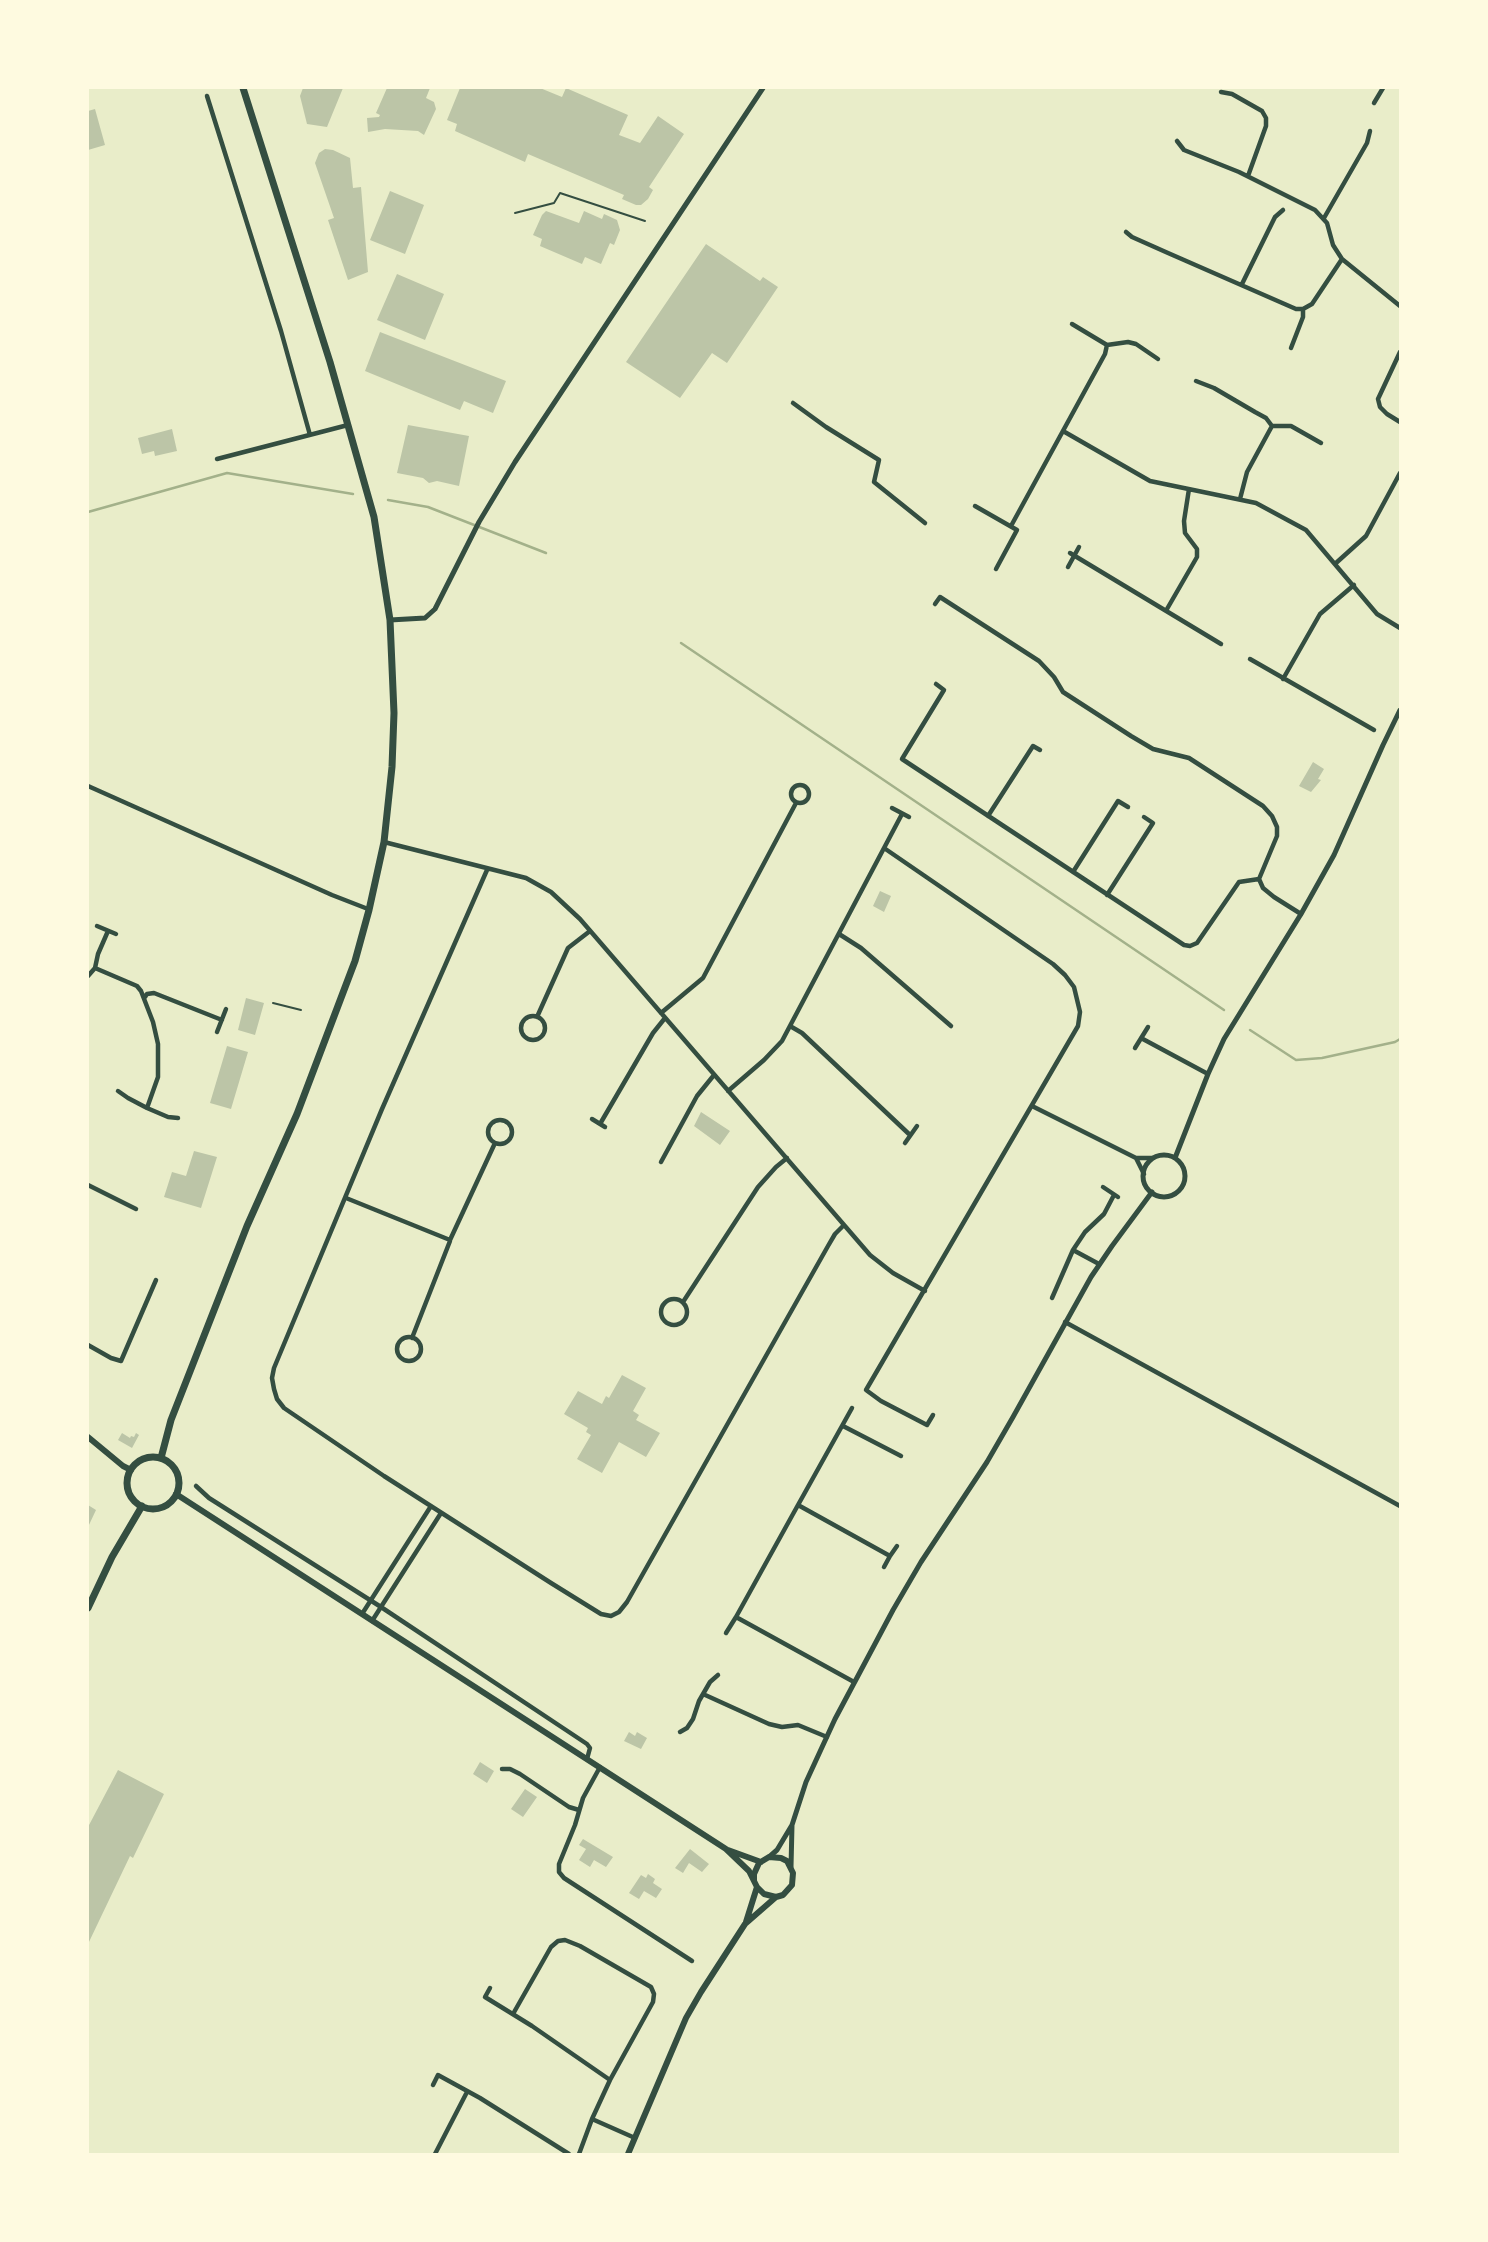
<!DOCTYPE html>
<html>
<head>
<meta charset="utf-8">
<style>
  body { margin:0 }
  #map { position:relative; width:1488px; height:2242px; overflow:hidden; background:#e9edc9; font-family:"Work Sans",sans-serif }
  canvas { display:block }
  .frame { position:absolute; inset:0; border:89px solid #fefae0; pointer-events:none }
</style>
</head>
<body>
<div id="map">
<canvas width="1488" height="2242"></canvas>
<div class="frame"></div>
</div>
<script>
const ctx = document.querySelector('canvas').getContext('2d');
ctx.lineJoin = 'round';
function shape(rows) {
  const path = new Path2D();
  for (const r of rows) {
    if (r.length === 3) {
      path.moveTo(r[0] + r[2], r[1]);
      path.arc(r[0], r[1], r[2], 0, 2 * Math.PI);
      continue;
    }
    path.moveTo(r[0], r[1]);
    for (let i = 2; i < r.length; i += 2) path.lineTo(r[i], r[i + 1]);
  }
  return path;
}
function stroke(path, color, width, dash) {
  ctx.strokeStyle = color;
  ctx.lineWidth = width;
  ctx.lineCap = dash ? 'butt' : 'round';
  ctx.setLineDash(dash || []);
  ctx.stroke(path);
}
function paint(path, color) {
  ctx.fillStyle = color;
  ctx.fill(path, 'evenodd');
}
const stream = shape([
  [388,500,428,507,546,553],
  [88,512,227,473,353,494],
  [681,643,1224,1010],
  [1250,1030,1296,1060,1322,1058,1395,1042,1400,1039]
]);
const building = shape([
  [303,88,343,88,327,127,307,124,300,96],
  [387,88,430,88,426,98,434,102,436,109,424,135,418,131,385,129,368,132,367,118,379,117,380,115,376,113],
  [460,88,540,88,562,97,566,88,628,115,619,135,640,143,658,116,684,134,649,187,653,190,648,199,641,205,636,205,622,199,624,195,528,154,525,162,455,131,457,124,447,120],
  [95,109,105,145,88,150,88,111],
  [325,149,333,150,350,158,353,188,361,187,368,272,348,280,328,220,334,218,315,163,319,153],
  [390,191,424,205,405,254,370,240],
  [546,211,579,223,584,211,602,219,604,214,617,220,620,230,614,245,610,243,601,264,585,257,582,264,540,246,542,239,533,235,542,215],
  [706,244,760,281,763,277,778,287,727,363,712,353,680,398,626,362],
  [397,274,444,294,425,340,377,320],
  [380,332,506,381,493,413,464,401,460,410,365,371],
  [408,425,469,436,459,486,437,481,429,483,423,478,397,473],
  [172,429,177,451,155,456,154,451,142,454,138,438],
  [1313,762,1324,769,1318,779,1321,780,1311,792,1299,786],
  [880,891,891,896,884,912,873,906],
  [246,998,264,1003,255,1035,238,1030],
  [227,1046,248,1052,231,1109,210,1103],
  [701,1112,730,1131,720,1145,694,1126],
  [194,1151,217,1157,201,1208,164,1197,172,1172,186,1176],
  [622,1375,646,1388,633,1411,639,1415,636,1420,660,1433,646,1457,619,1442,602,1473,577,1459,591,1435,586,1432,588,1428,564,1414,578,1391,602,1404,606,1396,609,1398],
  [122,1433,130,1438,131,1436,134,1437,136,1433,139,1435,132,1448,118,1440],
  [88,1505,96,1510,88,1527],
  [629,1732,635,1736,637,1732,647,1738,641,1749,624,1741],
  [480,1762,494,1771,487,1783,473,1774],
  [118,1770,164,1794,133,1858,130,1856,88,1944,88,1827],
  [525,1789,537,1797,523,1817,511,1809],
  [583,1839,613,1857,606,1867,594,1860,590,1867,579,1860,586,1849,579,1845],
  [690,1849,709,1864,702,1872,689,1863,683,1873,675,1868],
  [648,1874,655,1879,653,1883,662,1889,656,1898,644,1891,639,1899,629,1893,641,1875,646,1878]
]);
const service = shape([
  [515,213,554,203,560,193,645,221],
  [273,1003,301,1010]
]);
const minor = shape([
  [1221,92,1232,94,1262,111,1266,118,1266,126,1248,176],
  [207,96,281,331,310,435],
  [1374,103,1383,88],
  [1177,141,1184,150,1239,172,1315,210,1327,223,1333,245,1342,259,1400,306],
  [1324,218,1367,143,1370,131],
  [1126,232,1132,237,1168,253,1296,309,1303,309,1312,304,1342,259],
  [1242,284,1275,217,1283,210],
  [1072,324,1107,345,1128,342,1136,344,1158,359],
  [1291,348,1303,317,1303,309],
  [1400,352,1378,399,1380,407,1387,414,1400,422],
  [1196,381,1214,388,1255,412,1266,418,1272,426],
  [793,403,826,427,879,460,874,482,925,523],
  [1063,431,1150,481,1256,503,1306,530,1377,614,1400,628],
  [217,459,348,425],
  [1240,499,1247,472,1272,426,1291,426,1321,443],
  [975,506,1017,530,996,569],
  [1011,526,1105,354,1107,345],
  [1070,553,1221,644],
  [1336,563,1366,536,1400,473],
  [1068,567,1079,547],
  [935,604,940,597,1039,661,1054,677,1063,692,1131,736,1153,749,1189,758,1263,806,1272,816,1277,827,1277,836,1259,879,1263,888,1274,897,1301,914],
  [1167,609,1197,557,1197,549,1185,533,1184,521,1189,489],
  [1250,659,1374,730],
  [1283,679,1320,614,1354,585],
  [936,684,944,690,902,759,1184,945,1190,946,1197,943,1239,882,1259,879],
  [800,794,9],
  [88,786,332,895,368,909],
  [892,808,909,817],
  [988,816,1033,746,1040,750],
  [384,842,526,878,551,892,580,919,870,1255,893,1273,925,1291],
  [884,848,1053,964,1065,975,1074,987,1080,1012,1078,1026,866,1390,881,1401,927,1425,933,1415],
  [487,870,382,1109,274,1368,272,1378,274,1389,277,1399,284,1408,384,1476,551,1583,601,1614,611,1616,619,1612,627,1602,828,1246,835,1234,844,1225],
  [1073,872,1118,801,1128,807],
  [1107,895,1153,823,1144,817],
  [97,926,116,934],
  [839,934,861,948,951,1026],
  [95,968,137,986,141,991,153,1022,158,1044,158,1077,147,1108,128,1098,118,1091],
  [88,976,95,968,98,954,108,931],
  [145,997,147,994,154,993,222,1020],
  [661,1013,703,978,796,803],
  [533,1028,12],
  [537,1017,568,948,590,931],
  [790,1026,802,1033,910,1135],
  [217,1032,226,1009],
  [1141,1038,1208,1074],
  [1135,1048,1148,1027],
  [728,1091,764,1060,782,1041,902,814],
  [1032,1106,1136,1158,1153,1158],
  [147,1108,168,1117,178,1118],
  [592,1119,605,1127],
  [500,1132,12],
  [600,1124,653,1033,665,1018],
  [905,1143,917,1126],
  [1136,1158,1144,1174],
  [661,1162,697,1096,714,1075],
  [88,1185,136,1209],
  [1103,1187,1118,1197],
  [346,1198,450,1240,495,1143],
  [1073,1250,1099,1264],
  [1052,1298,1073,1250,1085,1232,1104,1214,1114,1195],
  [674,1312,13],
  [683,1302,758,1187,776,1167,787,1158],
  [1065,1322,1400,1506],
  [409,1349,12],
  [412,1338,450,1241],
  [88,1345,111,1358,121,1361,156,1280],
  [843,1426,901,1456],
  [196,1486,209,1498,381,1607,587,1744,590,1748,587,1759],
  [798,1505,852,1408],
  [884,1567,890,1556],
  [362,1614,431,1506],
  [736,1617,798,1505,890,1556,897,1546],
  [372,1621,441,1513],
  [726,1633,736,1617,854,1682],
  [703,1694,769,1724,782,1727,798,1725,827,1737],
  [680,1732,687,1728,693,1719,699,1701,710,1682,718,1675],
  [600,1767,583,1798,575,1825,559,1864,559,1872,564,1878,692,1961],
  [502,1769,510,1769,520,1774,569,1807,579,1810],
  [490,1988,485,1997,532,2026,610,2080],
  [513,2014,551,1947,558,1941,565,1940,580,1946,651,1987,654,1994,653,2002,610,2080,592,2119,579,2154],
  [433,2085,438,2075,480,2098,569,2154],
  [592,2119,635,2138],
  [435,2154,467,2092]
]);
const tertiary = shape([
  [390,620,425,618,435,609,479,522,515,462,763,88],
  [1164,1176,21],
  [1175,1158,1208,1074,1224,1039,1301,914,1334,855,1383,745,1400,710],
  [769,1857,777,1850,792,1825,806,1782,835,1719,893,1610,921,1562,987,1462,1013,1417,1091,1277,1112,1246,1152,1192],
  [791,1867,792,1825]
]);
const secondary = shape([
  [88,1437,123,1466,131,1470],
  [176,1494,726,1849,749,1871,757,1887,764,1894,776,1897,783,1895,792,1885,793,1873,787,1861,781,1858,769,1857,759,1863,754,1874,754,1880],
  [728,1850,761,1862],
  [746,1922,757,1887],
  [628,2154,686,2018,701,1992,745,1924,776,1897]
]);
const primary = shape([
  [153,1483,26],
  [161,1458,171,1420,247,1226,297,1114,355,961,369,910,384,842,392,767,394,713,390,620,374,517,330,362,243,88],
  [88,1608,112,1557,142,1506]
]);
stroke(stream, '#a3b18a', 2.5);
paint(building, '#bcc5a7');
stroke(service, '#344e41', 2);
stroke(minor, '#344e41', 4.5);
stroke(tertiary, '#344e41', 5);
stroke(secondary, '#344e41', 6);
stroke(primary, '#344e41', 7);
</script>
</body>
</html>
